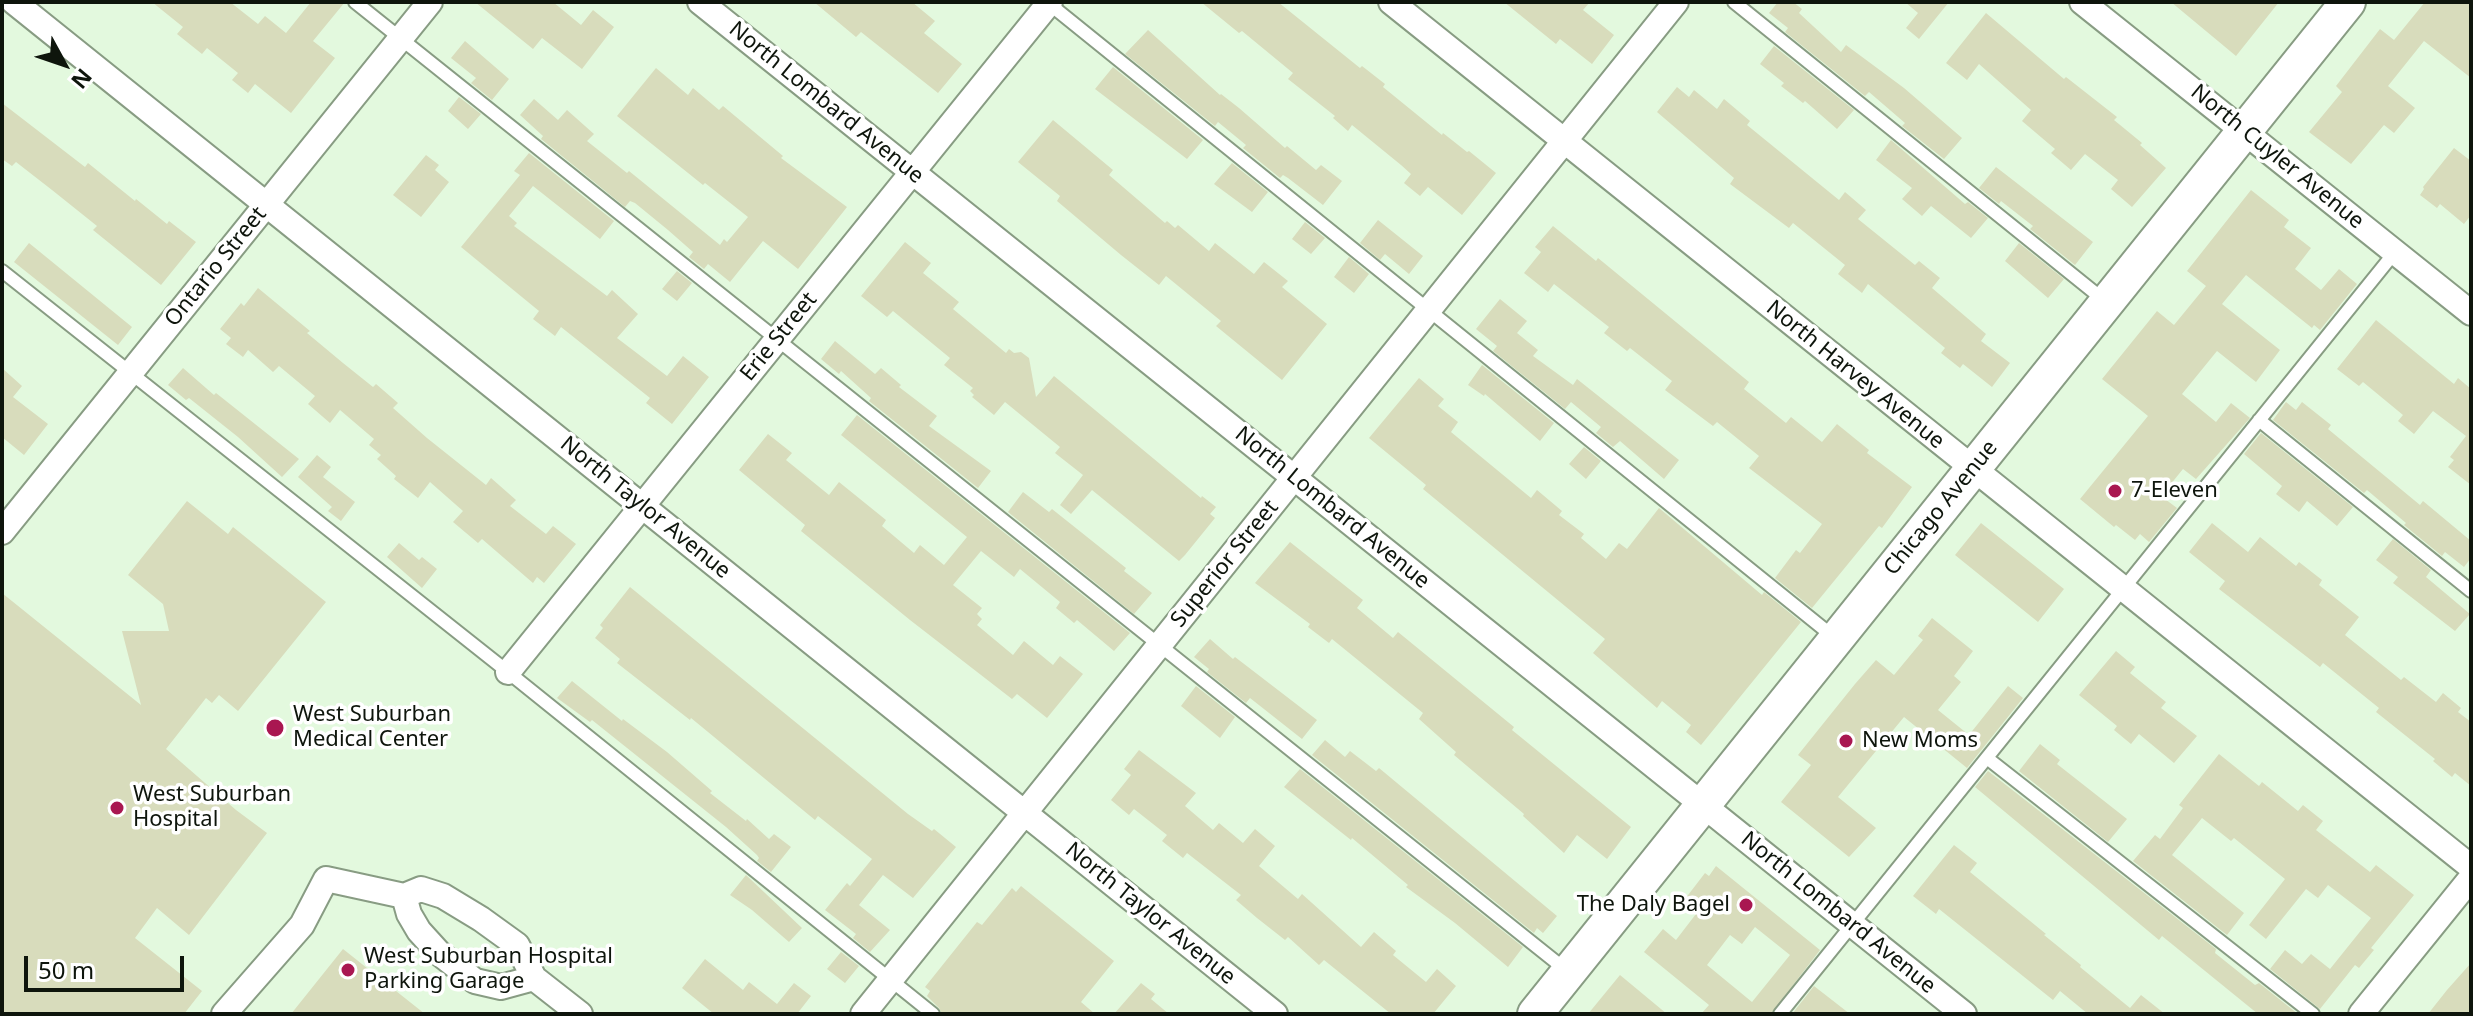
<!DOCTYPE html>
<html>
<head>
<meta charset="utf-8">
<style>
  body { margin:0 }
  #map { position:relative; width:2473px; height:1016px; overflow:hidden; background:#e3f9de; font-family:"Noto Sans",sans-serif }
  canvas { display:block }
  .frame { position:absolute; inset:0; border:4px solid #0e150c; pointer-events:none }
  .north { position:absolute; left:24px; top:24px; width:80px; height:80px; -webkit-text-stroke:6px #fff; paint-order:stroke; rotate:130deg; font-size:22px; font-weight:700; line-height:32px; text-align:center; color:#0e150c }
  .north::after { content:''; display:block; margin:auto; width:28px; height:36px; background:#0e150c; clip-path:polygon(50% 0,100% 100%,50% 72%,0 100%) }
  .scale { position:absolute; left:24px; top:956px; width:160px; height:36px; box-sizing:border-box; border:4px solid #0e150c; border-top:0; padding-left:10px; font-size:24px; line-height:28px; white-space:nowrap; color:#0e150c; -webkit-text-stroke:6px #fff; paint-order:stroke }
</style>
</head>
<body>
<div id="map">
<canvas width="2473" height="1016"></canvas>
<div class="frame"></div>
<div class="north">N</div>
<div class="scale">50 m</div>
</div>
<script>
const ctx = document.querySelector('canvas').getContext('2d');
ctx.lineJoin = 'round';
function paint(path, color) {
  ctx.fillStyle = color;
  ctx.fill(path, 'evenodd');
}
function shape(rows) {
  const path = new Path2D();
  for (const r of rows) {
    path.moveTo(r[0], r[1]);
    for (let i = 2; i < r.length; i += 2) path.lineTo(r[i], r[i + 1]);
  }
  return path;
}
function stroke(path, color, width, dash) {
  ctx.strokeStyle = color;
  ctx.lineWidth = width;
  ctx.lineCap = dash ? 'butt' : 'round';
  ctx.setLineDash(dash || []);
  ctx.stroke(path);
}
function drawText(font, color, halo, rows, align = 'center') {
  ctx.font = font + ' "Noto Sans",sans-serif';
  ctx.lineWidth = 7;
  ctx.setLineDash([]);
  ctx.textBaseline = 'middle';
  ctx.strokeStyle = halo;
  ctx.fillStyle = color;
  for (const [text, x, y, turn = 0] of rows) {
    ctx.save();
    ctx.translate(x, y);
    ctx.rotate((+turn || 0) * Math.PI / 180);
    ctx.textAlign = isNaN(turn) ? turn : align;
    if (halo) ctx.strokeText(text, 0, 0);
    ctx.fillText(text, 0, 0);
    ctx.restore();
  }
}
const building = shape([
  [152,2,230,2,258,24,265,16,286,33,311,2,345,2,313,41,335,58,291,113,255,84,248,93,232,80,238,73,207,48,202,54,177,34,183,27],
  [475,2,553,2,581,25,593,10,614,27,582,69,542,38,533,49],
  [814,2,912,2,935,21,924,33,962,64,938,93,861,32,856,37],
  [1201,2,1278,2,1360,68,1362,66,1385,84,1383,87,1442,135,1443,133,1467,152,1469,151,1496,173,1462,215,1428,187,1420,196,1404,183,1411,174,1401,165,1352,125,1348,131,1333,118,1335,116,1288,79,1293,73,1242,31,1239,33],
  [1504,2,1590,2,1583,10,1614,35,1592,64,1560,39,1556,44],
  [1778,2,1793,2,1802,9,1799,13,1841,52,1846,45,1904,88,1962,138,1944,159,1902,126,1905,123,1869,92,1865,96,1785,32,1788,28,1769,13],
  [1905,2,1949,2,1919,39,1906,28,1918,13],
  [2171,2,2279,2,2236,56],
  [2425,2,2471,2,2471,78,2424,41,2388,86,2415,108,2394,133,2384,125,2351,164,2309,132,2342,92,2336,86,2380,29,2394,40],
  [1986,13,2064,79,2066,77,2117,117,2114,120,2142,143,2140,145,2166,168,2132,207,2111,189,2118,180,2085,154,2071,170,2051,153,2055,149,2022,121,2031,110,1979,64,1967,80,1946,63],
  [1148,30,1220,95,1221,94,1239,108,1285,148,1287,146,1316,170,1321,165,1342,181,1323,205,1288,178,1283,175,1280,178,1243,148,1246,145,1218,122,1215,126,1125,54],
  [465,41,509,79,492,100,471,83,476,78,451,58],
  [1774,46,1854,110,1837,129,1805,101,1803,103,1781,86,1784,83,1760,64],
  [1113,67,1203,140,1187,159,1095,89],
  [656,68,688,95,693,88,719,110,723,106,783,156,781,158,847,207,798,269,763,241,730,282,708,264,704,269,689,257,693,252,668,230,635,203,630,201,625,207,541,139,543,136,520,115,534,99,558,120,567,110,594,134,587,141,627,173,629,171,720,245,724,239,727,242,748,217,705,183,703,185,617,116],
  [1677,87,1689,97,1694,90,1717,109,1724,99,1750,121,1747,125,1839,200,1845,192,1866,210,1858,219,1915,265,1919,261,1940,278,1932,288,1986,334,1981,341,2010,363,1992,387,1963,364,1960,368,1941,353,1945,348,1868,284,1862,293,1838,274,1845,265,1793,223,1789,228,1730,184,1734,178,1657,112],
  [459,97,481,114,468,129,448,111],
  [2,103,85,167,88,163,135,201,136,199,167,224,169,221,196,242,161,285,93,230,97,226,52,190,16,162,12,166,2,159],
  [1053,120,1113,170,1109,175,1165,223,1167,221,1175,228,1178,225,1209,251,1215,243,1254,274,1264,262,1288,281,1282,287,1327,324,1282,380,1216,326,1221,321,1166,276,1159,285,1121,255,1057,201,1060,196,1018,162],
  [1891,140,1965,204,1968,202,1988,218,1971,238,1931,206,1922,216,1902,199,1912,188,1876,160],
  [2454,148,2471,161,2471,215,2464,224,2440,204,2437,208,2420,195,2424,189,2423,187],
  [529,153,614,221,600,239,533,186,509,216,517,223,514,226,607,296,612,290,638,314,617,338,667,376,683,356,709,377,672,424,646,403,650,398,561,327,555,336,533,319,539,311,461,247,520,175,514,171],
  [426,155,439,165,435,170,449,182,421,217,393,195],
  [1232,163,1268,192,1252,212,1214,184],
  [1996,167,2093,242,2075,265,2030,229,2033,226,2001,201,1999,204,1979,188],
  [2251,190,2289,220,2284,227,2311,248,2295,269,2321,290,2339,269,2357,284,2320,330,2314,325,2312,328,2246,275,2222,304,2280,350,2256,382,2217,351,2182,394,2216,422,2231,403,2250,418,2196,479,2183,469,2161,496,2177,508,2149,542,2140,534,2135,540,2116,525,2114,527,2080,499,2148,416,2102,379,2157,311,2174,325,2206,286,2187,271],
  [1378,220,1423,256,1409,274,1385,254,1380,260,1360,243],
  [1305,222,1325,238,1311,254,1292,239],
  [1553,226,1596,261,1598,258,1749,382,1744,389,1786,423,1791,417,1822,442,1837,424,1869,450,1867,453,1912,487,1882,528,1879,526,1812,608,1775,578,1796,550,1800,553,1822,524,1749,468,1759,456,1717,422,1713,426,1665,390,1672,381,1630,348,1627,351,1604,333,1609,327,1554,284,1548,292,1524,273,1541,252,1535,247],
  [905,242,931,263,923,273,959,302,953,309,1006,353,1009,349,1014,353,1021,352,1029,358,1036,397,1054,376,1201,498,1202,496,1216,507,1210,514,1215,518,1185,555,1179,561,1092,490,1071,514,1060,505,1083,475,1055,453,1060,447,1005,402,994,415,972,397,974,395,970,391,973,388,944,365,950,358,893,311,887,317,861,296],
  [29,243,132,327,118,345,14,262],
  [2019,243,2064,279,2048,298,2005,261],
  [1349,257,1369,274,1354,293,1334,277],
  [677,271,692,283,677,301,662,289],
  [258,288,310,331,307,333,343,363,373,387,376,384,398,403,393,408,427,438,486,485,491,478,516,500,510,506,546,534,553,526,576,544,544,583,537,577,533,583,482,539,478,543,453,522,463,511,430,482,418,498,394,479,396,476,377,459,381,455,369,445,374,439,340,410,330,423,308,404,315,396,279,366,273,372,248,350,243,357,226,344,231,338,220,329,241,303,244,306],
  [1500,299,1527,321,1517,333,1538,350,1533,356,1573,385,1577,379,1679,460,1664,479,1620,441,1613,447,1596,433,1601,427,1571,402,1565,409,1493,351,1497,346,1476,329],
  [2376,320,2454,384,2458,378,2471,389,2471,485,2448,467,2454,460,2450,457,2466,436,2433,411,2414,434,2398,421,2403,415,2363,382,2359,386,2337,369],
  [835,341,875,374,881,368,901,385,899,387,937,416,929,426,991,471,978,488,869,401,871,398,841,371,839,374,821,359],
  [1482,365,1554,423,1540,441,1485,394,1484,396,1468,385],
  [2,368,22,386,13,397,48,424,24,455,2,437],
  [183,368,214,395,216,393,299,459,282,477,238,437,189,398,186,400,168,385],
  [1419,378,1444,399,1438,406,1458,422,1451,432,1531,498,1537,490,1562,511,1559,515,1584,534,1581,538,1606,559,1619,543,1627,549,1659,508,1762,595,1764,592,1801,622,1701,745,1686,732,1691,725,1662,701,1657,708,1593,653,1605,639,1423,489,1426,485,1369,438],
  [2286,402,2296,410,2302,402,2331,425,2328,429,2420,505,2423,501,2471,541,2471,558,2464,567,2445,552,2442,556,2404,525,2406,523,2367,490,2364,493,2273,420],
  [857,415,1130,633,1114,651,1077,620,1074,623,1056,608,1060,602,1020,569,1014,577,981,551,953,585,982,608,977,614,982,619,977,625,1013,655,1024,641,1053,665,1060,656,1083,674,1047,718,1017,694,1012,699,910,620,801,531,805,525,739,470,768,434,792,453,786,460,829,495,839,482,886,520,882,526,914,553,920,545,944,565,967,537,841,435],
  [2261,433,2353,507,2337,526,2307,501,2299,512,2276,494,2282,486,2244,454],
  [1584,447,1601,461,1586,479,1569,464],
  [317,455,331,467,323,477,355,502,341,521,328,511,332,507,298,477],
  [1023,492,1049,512,1052,509,1126,568,1124,571,1152,593,1134,614,1008,512],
  [187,501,228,534,233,527,326,602,238,711,219,695,212,703,206,698,166,749,236,810,267,833,189,935,157,908,135,938,202,991,184,1014,2,1014,2,593,141,705,122,631,169,631,163,604,128,575],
  [1981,523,2064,589,2038,622,1955,555],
  [2212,523,2248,552,2260,537,2296,566,2299,562,2322,580,2319,585,2359,617,2345,635,2401,680,2404,677,2436,702,2443,693,2461,708,2458,712,2471,722,2471,786,2455,773,2452,777,2433,761,2435,759,2376,712,2379,708,2323,663,2320,667,2219,589,2225,581,2189,552],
  [2393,539,2431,570,2426,577,2470,614,2455,631,2393,583,2398,577,2376,560],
  [1290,542,1363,600,1357,608,1393,638,1398,632,1514,727,1512,730,1631,827,1607,859,1577,835,1564,853,1523,816,1524,814,1454,755,1456,752,1419,719,1423,713,1332,639,1329,643,1308,627,1310,624,1255,583],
  [399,543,419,560,422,557,437,569,422,588,387,557],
  [630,587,908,814,932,831,934,829,956,847,913,898,883,875,859,905,890,930,870,952,853,938,856,934,825,910,847,883,850,886,872,859,818,816,815,820,691,718,690,720,617,663,620,659,595,638,603,628,600,625],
  [1932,618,1973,651,1954,676,1961,682,1938,710,1969,735,2008,686,2023,698,1967,768,1904,717,1838,797,1876,828,1849,857,1781,802,1811,765,1798,755,1855,684,1876,660,1894,675,1923,640,1918,636],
  [1210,639,1233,659,1235,657,1317,720,1302,739,1250,698,1246,703,1207,672,1209,669,1194,657],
  [2116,651,2135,667,2130,673,2166,702,2161,708,2197,736,2174,763,2139,734,2131,744,2114,730,2117,726,2079,695],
  [572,681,622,721,623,719,667,752,712,791,710,793,746,821,747,819,769,839,774,834,791,847,771,872,757,861,759,858,757,855,726,827,592,720,590,722,557,698],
  [1196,686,1235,717,1220,738,1181,706],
  [1325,740,1345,757,1350,751,1376,771,1379,768,1557,916,1543,933,1537,928,1534,933,1312,755],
  [2040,744,2060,760,2057,764,2127,819,2108,842,2019,771],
  [1139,750,1196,793,1185,806,1213,830,1219,823,1243,843,1255,829,1275,846,1259,866,1298,899,1302,894,1361,947,1374,932,1396,951,1393,955,1426,982,1437,969,1456,986,1433,1014,1391,1014,1324,960,1319,965,1288,937,1285,940,1257,918,1236,900,1241,895,1187,853,1183,858,1162,841,1167,835,1134,809,1129,815,1111,800,1131,775,1124,769],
  [2219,754,2259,786,2262,782,2298,811,2303,805,2323,821,2316,830,2370,872,2376,865,2414,895,2371,948,2374,950,2359,968,2355,965,2320,1009,2270,969,2285,950,2302,964,2311,954,2330,969,2371,918,2328,885,2318,898,2306,889,2266,939,2249,925,2285,879,2234,838,2231,841,2202,818,2172,855,2244,913,2227,935,2133,861,2155,835,2160,839,2183,808,2179,805],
  [1300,769,1523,947,1508,967,1455,923,1406,887,1408,885,1352,838,1351,840,1284,787],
  [1988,771,2216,949,2215,953,2255,985,2259,983,2298,1014,2258,1014,2162,936,2159,940,1975,787],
  [1954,845,1977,863,1970,872,2046,934,2044,935,2081,965,2080,967,2130,1008,2141,995,2165,1014,2088,1014,2060,991,2053,1000,1939,909,1936,914,1913,896],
  [1716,866,1820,950,1771,1014,1701,1014,1709,1005,1644,952,1663,929,1676,940,1699,910,1685,899,1705,873,1709,876],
  [1755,927,1790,955,1752,1002,1707,965,1730,935,1742,944],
  [746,875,802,928,789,942,752,910,730,895],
  [1021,886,1114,961,1081,1002,1095,1014,942,1014,939,1008,927,996,930,991,925,987,977,922,982,925,1012,888,1016,892],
  [343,949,425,1014,291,1014],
  [841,952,859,966,845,983,827,969],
  [705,959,743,990,749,982,777,1004,794,983,811,996,797,1014,714,1014,682,988],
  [2471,963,2471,1014,2428,1014,2447,990],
  [1620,975,1667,1014,1588,1014],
  [1141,983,1155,994,1151,999,1169,1014,1114,1014],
  [1814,986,1850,1014,1792,1014]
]);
const service = shape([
  [355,2,1566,970],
  [1047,2,1835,638],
  [1734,2,2105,301],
  [2,271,508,672,933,1014],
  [2259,420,2471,591],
  [1987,758,2313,1014],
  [1780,1014,2395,252]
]);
const minor = shape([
  [14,2,1275,1014],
  [700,2,1964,1014],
  [1391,2,2471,867],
  [2082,2,2471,313],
  [2,532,430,2],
  [508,672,1050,2],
  [534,978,501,987,475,981,439,953,419,931,409,914,404,896,421,889,443,896,481,919,517,945,534,978,580,1014],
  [224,1014,302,925,326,879,404,896],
  [863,1014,1676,2],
  [2361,1014,2471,878]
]);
const secondary = shape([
  [1535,1014,2348,2]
]);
const markers = [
  [2115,491,8,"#a91751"],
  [275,728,10,"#a91751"],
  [1846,741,8,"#a91751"],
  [117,808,8,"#a91751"],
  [1746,905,8,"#a91751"],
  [348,970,8,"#a91751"]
];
const streetNames = [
  ["North Lombard Avenue",826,103,39],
  ["North Cuyler Avenue",2277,157,39],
  ["Ontario Street",216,267,-51],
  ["Erie Street",779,337,-51],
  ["North Harvey Avenue",1855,375,39],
  ["North Taylor Avenue",645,508,39],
  ["North Lombard Avenue",1332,508,39],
  ["Chicago Avenue",1941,508,-51],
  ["Superior Street",1225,564,-51],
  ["North Lombard Avenue",1838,913,39],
  ["North Taylor Avenue",1150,914,39]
];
const poiNames = [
  ["7-Eleven",2131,491],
  ["West Suburban",293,715],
  ["Medical Center",293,740],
  ["New Moms",1862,741],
  ["West Suburban",133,795],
  ["Hospital",133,820],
  ["The Daly Bagel",1730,905,"right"],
  ["West Suburban Hospital",364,957],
  ["Parking Garage",364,982]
];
paint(building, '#d8dcbc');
stroke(service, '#889c83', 16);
stroke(minor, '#889c83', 28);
stroke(secondary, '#889c83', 38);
stroke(service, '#fff', 12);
stroke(minor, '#fff', 24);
stroke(secondary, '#fff', 34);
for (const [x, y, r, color] of markers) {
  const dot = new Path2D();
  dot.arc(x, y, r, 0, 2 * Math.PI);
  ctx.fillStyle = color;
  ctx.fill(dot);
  stroke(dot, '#fff', 3);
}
drawText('22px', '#0e150c', '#fff', streetNames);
drawText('22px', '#0e150c', '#fff', poiNames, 'left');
</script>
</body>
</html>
